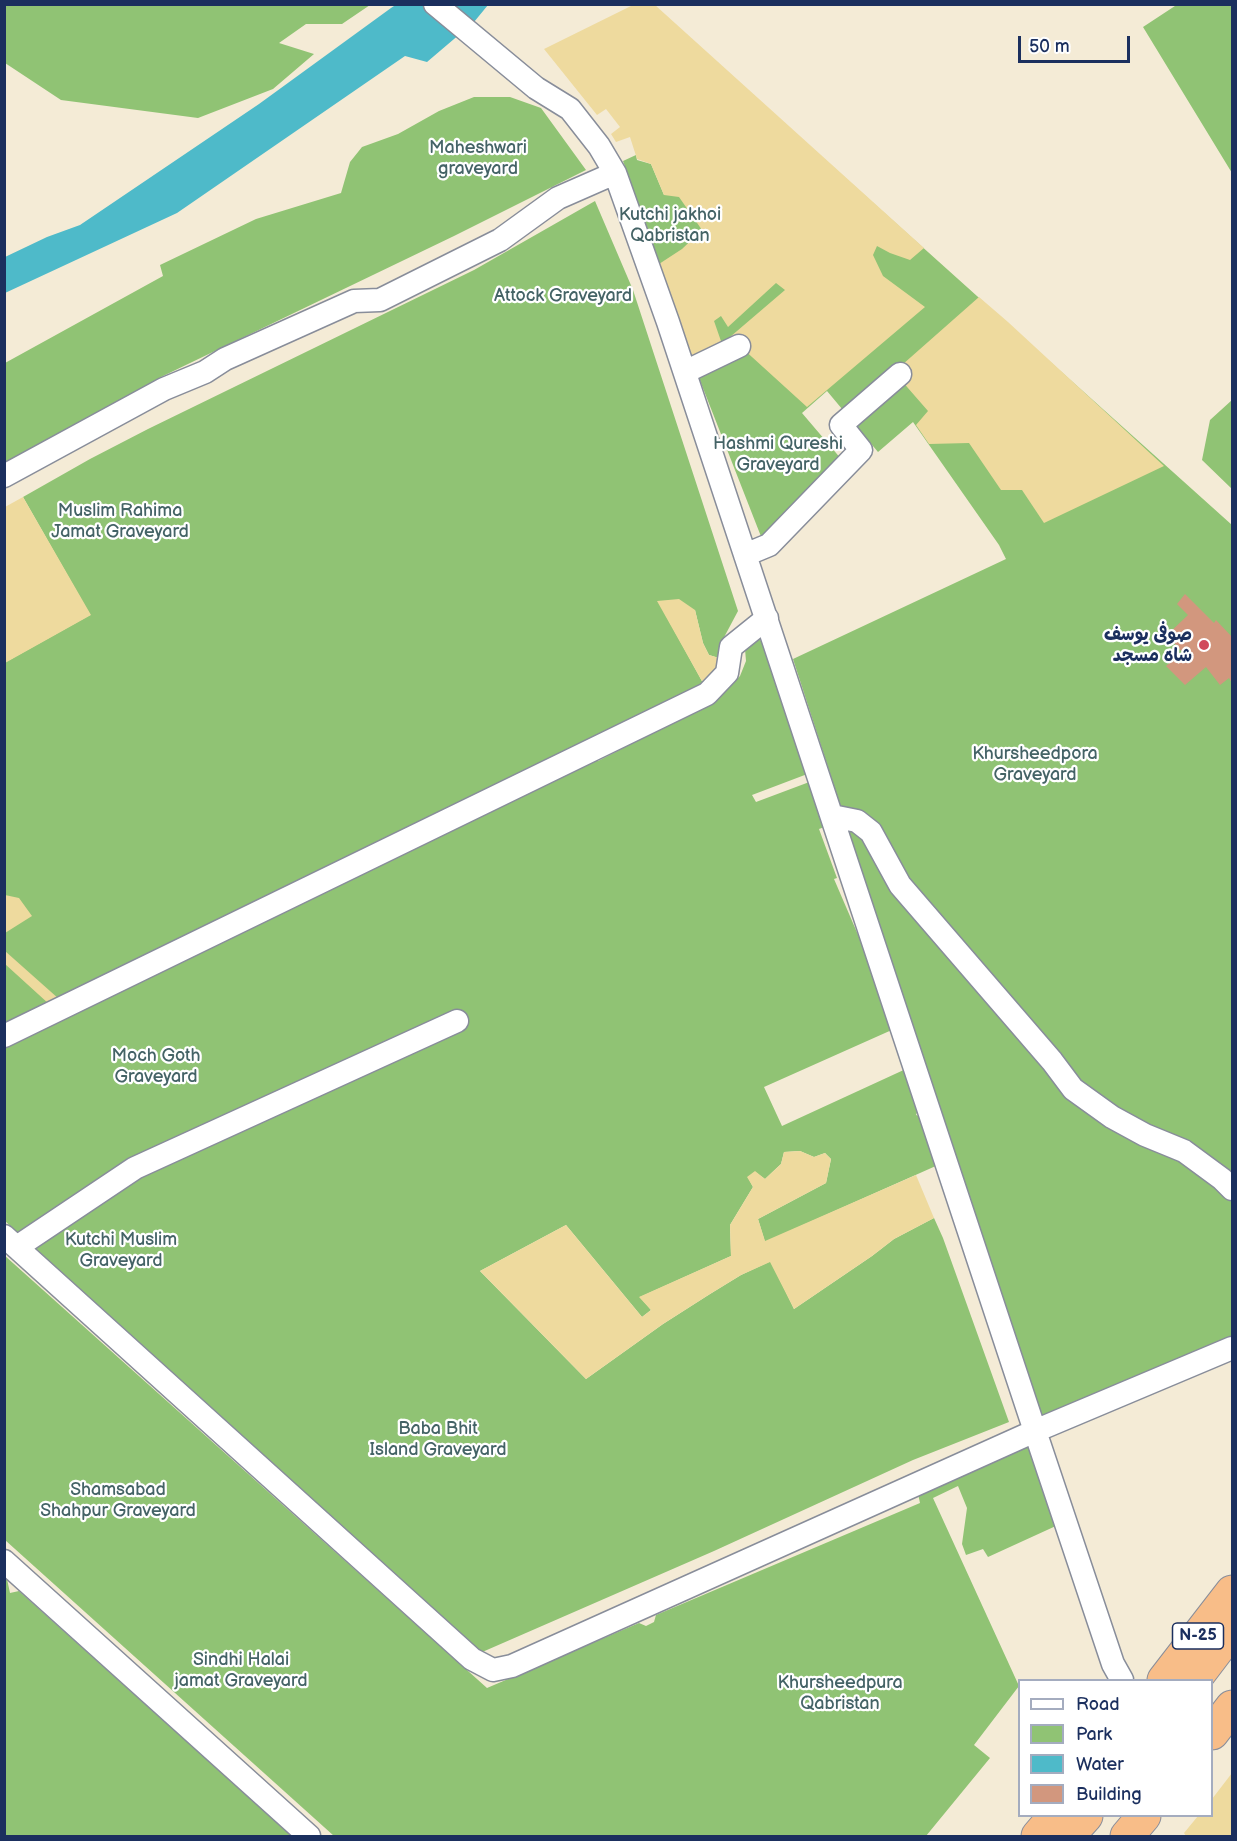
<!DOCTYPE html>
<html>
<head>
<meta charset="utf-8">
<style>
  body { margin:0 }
  #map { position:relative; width:1237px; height:1841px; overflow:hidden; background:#f4ebd6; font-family:"Balsamiq Sans",sans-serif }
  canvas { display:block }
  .frame { position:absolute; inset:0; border:6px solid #1b2f5e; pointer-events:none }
  .legend { position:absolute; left:1018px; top:1679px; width:195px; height:138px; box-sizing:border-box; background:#fff; border:2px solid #a4acbf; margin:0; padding:8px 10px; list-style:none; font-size:18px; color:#1b2f5e }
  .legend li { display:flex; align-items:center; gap:12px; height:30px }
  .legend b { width:30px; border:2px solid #a4acbf }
  .scale { position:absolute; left:1018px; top:36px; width:112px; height:27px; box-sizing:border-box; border:3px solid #1b2f5e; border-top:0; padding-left:8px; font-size:18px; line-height:21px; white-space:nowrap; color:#1b2f5e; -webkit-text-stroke:4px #fff; paint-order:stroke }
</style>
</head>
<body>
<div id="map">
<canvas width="1237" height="1841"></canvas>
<div class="frame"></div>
<ul class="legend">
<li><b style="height:8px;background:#fff"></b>Road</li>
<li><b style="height:16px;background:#90c374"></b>Park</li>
<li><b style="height:16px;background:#4ebac9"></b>Water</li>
<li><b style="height:16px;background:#d2977e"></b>Building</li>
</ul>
<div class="scale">50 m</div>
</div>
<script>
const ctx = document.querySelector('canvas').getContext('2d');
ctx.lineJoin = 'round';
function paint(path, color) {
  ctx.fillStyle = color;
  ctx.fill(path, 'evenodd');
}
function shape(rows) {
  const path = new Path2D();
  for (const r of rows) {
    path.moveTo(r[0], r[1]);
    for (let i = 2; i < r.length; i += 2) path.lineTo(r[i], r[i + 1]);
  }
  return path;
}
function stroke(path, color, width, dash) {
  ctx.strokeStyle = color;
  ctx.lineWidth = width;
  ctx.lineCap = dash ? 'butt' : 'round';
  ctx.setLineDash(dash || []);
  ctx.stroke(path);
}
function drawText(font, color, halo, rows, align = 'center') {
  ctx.font = font + ' "Balsamiq Sans","Playpen Sans Arabic",sans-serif';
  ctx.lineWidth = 4.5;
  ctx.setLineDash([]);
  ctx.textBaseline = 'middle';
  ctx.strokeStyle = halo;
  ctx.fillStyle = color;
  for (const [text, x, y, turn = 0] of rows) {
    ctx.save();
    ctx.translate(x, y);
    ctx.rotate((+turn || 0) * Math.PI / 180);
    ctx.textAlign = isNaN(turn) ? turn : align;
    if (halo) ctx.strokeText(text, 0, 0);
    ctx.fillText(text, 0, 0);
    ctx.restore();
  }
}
const green = shape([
  [1178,4,1232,5,1232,173,1143,27],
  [4,5,5,4,370,5,342,24,306,24,279,43,314,54,273,89,198,118,61,100,5,63],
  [474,97,510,97,541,108,586,170,454,236,161,377,5,467,5,363,163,276,160,265,256,219,341,193,350,162,362,147,398,134,439,111],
  [801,138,1232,525,1232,1340,1041,1425,793,659,1006,559,999,545,913,422,878,452,827,391,802,413,842,460,762,539,699,378,743,349,730,337,722,344,692,356,623,161,636,155,637,160,651,164,664,195],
  [595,201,633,290,738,611,721,643,719,658,709,655,703,643,695,610,663,610,703,683,5,1025,4,663,90,615,23,497,90,459,148,429,474,270],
  [1232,400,1232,489,1202,460,1210,420],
  [758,638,765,645,771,655,810,773,752,795,756,802,812,781,830,825,819,829,837,878,834,879,868,958,894,1029,764,1087,782,1126,908,1068,920,1105,916,1115,925,1118,938,1165,765,1242,758,1219,826,1183,831,1159,825,1153,814,1157,800,1151,784,1152,781,1164,765,1179,755,1172,748,1177,753,1187,730,1225,731,1256,640,1297,651,1310,642,1317,566,1225,480,1271,586,1379,663,1324,710,1294,741,1275,771,1261,794,1309,872,1256,894,1239,934,1218,943,1238,1009,1422,913,1460,714,1551,480,1653,206,1408,28,1243,140,1171,459,1025,455,1017,132,1165,22,1237,5,1221,5,1048,327,888,335,888,597,759,598,761,713,702,740,676,746,661,745,649],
  [4,1255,487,1688,639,1623,646,1626,654,1622,656,1615,920,1503,917,1489,1015,1446,1030,1448,1058,1525,988,1557,983,1549,966,1555,962,1544,967,1508,958,1486,933,1498,1019,1686,974,1745,990,1758,926,1836,334,1836,5,1540],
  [4,1577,7,1579,10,1593,19,1591,292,1836,5,1836]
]);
const sand = shape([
  [633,5,655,5,924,248,910,260,890,253,877,246,873,255,883,276,925,307,807,407,730,337,785,290,776,283,728,327,721,316,714,321,722,344,692,356,659,264,682,249,702,230,679,197,664,195,651,164,637,159,630,137,616,142,611,134,620,127,606,109,597,115,544,49],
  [979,297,1008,322,1164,466,1044,523,1022,490,1001,490,969,443,929,444,916,425,928,411,894,372],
  [23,497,91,615,5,663,5,507],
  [679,599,695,610,703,643,709,655,719,658,718,665,712,676,703,683,657,601],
  [5,895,19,898,32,916,5,933],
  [5,951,59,999,49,1004,5,964],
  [800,1151,814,1157,825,1153,831,1159,826,1183,758,1219,765,1241,916,1175,934,1218,894,1239,872,1256,794,1309,770,1262,741,1275,710,1294,663,1324,586,1379,480,1271,566,1225,642,1317,651,1310,639,1297,731,1256,730,1225,753,1187,747,1177,755,1171,765,1179,781,1164,784,1152],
  [1232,1773,1232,1836,1186,1836,1184,1833,1198,1816,1212,1816,1212,1799]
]);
const water = shape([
  [397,4,488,5,474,22,427,62,405,56,177,213,5,293,5,257,47,237,80,225,259,104,391,8]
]);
const building = shape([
  [1185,594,1214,623,1216,620,1232,637,1232,683,1229,678,1220,685,1206,667,1185,685,1166,666,1182,652,1167,635,1188,615,1177,604]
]);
const minor = shape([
  [435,4,536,88,570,109,599,146,615,173,668,322,1035,1431,1113,1664,1122,1680],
  [685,372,739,346],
  [4,476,164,389,205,372,225,359,354,301,380,300,500,240,558,198,615,173],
  [745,555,769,545,861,450,841,425,900,374],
  [832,816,857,821,871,832,900,885,1052,1061,1073,1089,1112,1117,1145,1135,1184,1151,1222,1179,1232,1189],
  [4,1036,707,694,727,673,731,647,767,618],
  [4,1236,472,1659,493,1670,512,1666,1035,1431,1232,1348],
  [17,1247,135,1168,457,1021],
  [4,1561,309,1836]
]);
const highway = shape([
  [1164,1680,1232,1592],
  [1194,1680,1232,1630],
  [1212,1733,1232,1707],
  [1038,1836,1055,1816],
  [1068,1836,1086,1816],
  [1127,1836,1144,1816]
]);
const markers = [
  [1204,645,6,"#d1495b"]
];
const shields = [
  [1198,1636,51]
];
const shieldNames = [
  ["N-25",1198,1636]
];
const parkNames = [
  ["Maheshwari",478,148],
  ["graveyard",478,169],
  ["Kutchi jakhoi",670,215],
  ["Qabristan",670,236],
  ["Attock Graveyard",563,296],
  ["Hashmi Qureshi",778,444],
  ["Graveyard",778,465],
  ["Muslim Rahima",120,511],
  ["Jamat Graveyard",120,532],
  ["Khursheedpora",1035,754],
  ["Graveyard",1035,775],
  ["Moch Goth",156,1056],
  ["Graveyard",156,1077],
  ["Kutchi Muslim",121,1240],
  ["Graveyard",121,1261],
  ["Baba Bhit",438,1429],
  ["Island Graveyard",438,1450],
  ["Shamsabad",118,1490],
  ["Shahpur Graveyard",118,1511],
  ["Sindhi Halai",241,1660],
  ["jamat Graveyard",241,1681],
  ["Khursheedpura",840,1683],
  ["Qabristan",840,1704]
];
const poiNames = [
  ["صوفی یوسف",1192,635],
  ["شاہ مسجد",1192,656]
];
paint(green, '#90c374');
paint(sand, '#eeda9e');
paint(water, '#4ebac9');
paint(building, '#d2977e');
stroke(minor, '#888d9a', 25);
stroke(highway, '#888d9a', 35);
stroke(minor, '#fff', 22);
stroke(highway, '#f8bd88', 33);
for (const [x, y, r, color] of markers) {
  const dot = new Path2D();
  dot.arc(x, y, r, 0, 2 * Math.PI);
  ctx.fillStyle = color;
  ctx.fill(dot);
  stroke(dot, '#fff', 2);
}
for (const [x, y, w] of shields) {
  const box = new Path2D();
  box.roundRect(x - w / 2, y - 13, w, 26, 4.5);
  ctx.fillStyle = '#fff';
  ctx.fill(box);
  stroke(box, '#1b2f5e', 1.5);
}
drawText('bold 16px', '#1b2f5e', null, shieldNames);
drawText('18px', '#446366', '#fff', parkNames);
drawText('bold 18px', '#1b2f5e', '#fff', poiNames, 'right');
</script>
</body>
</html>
